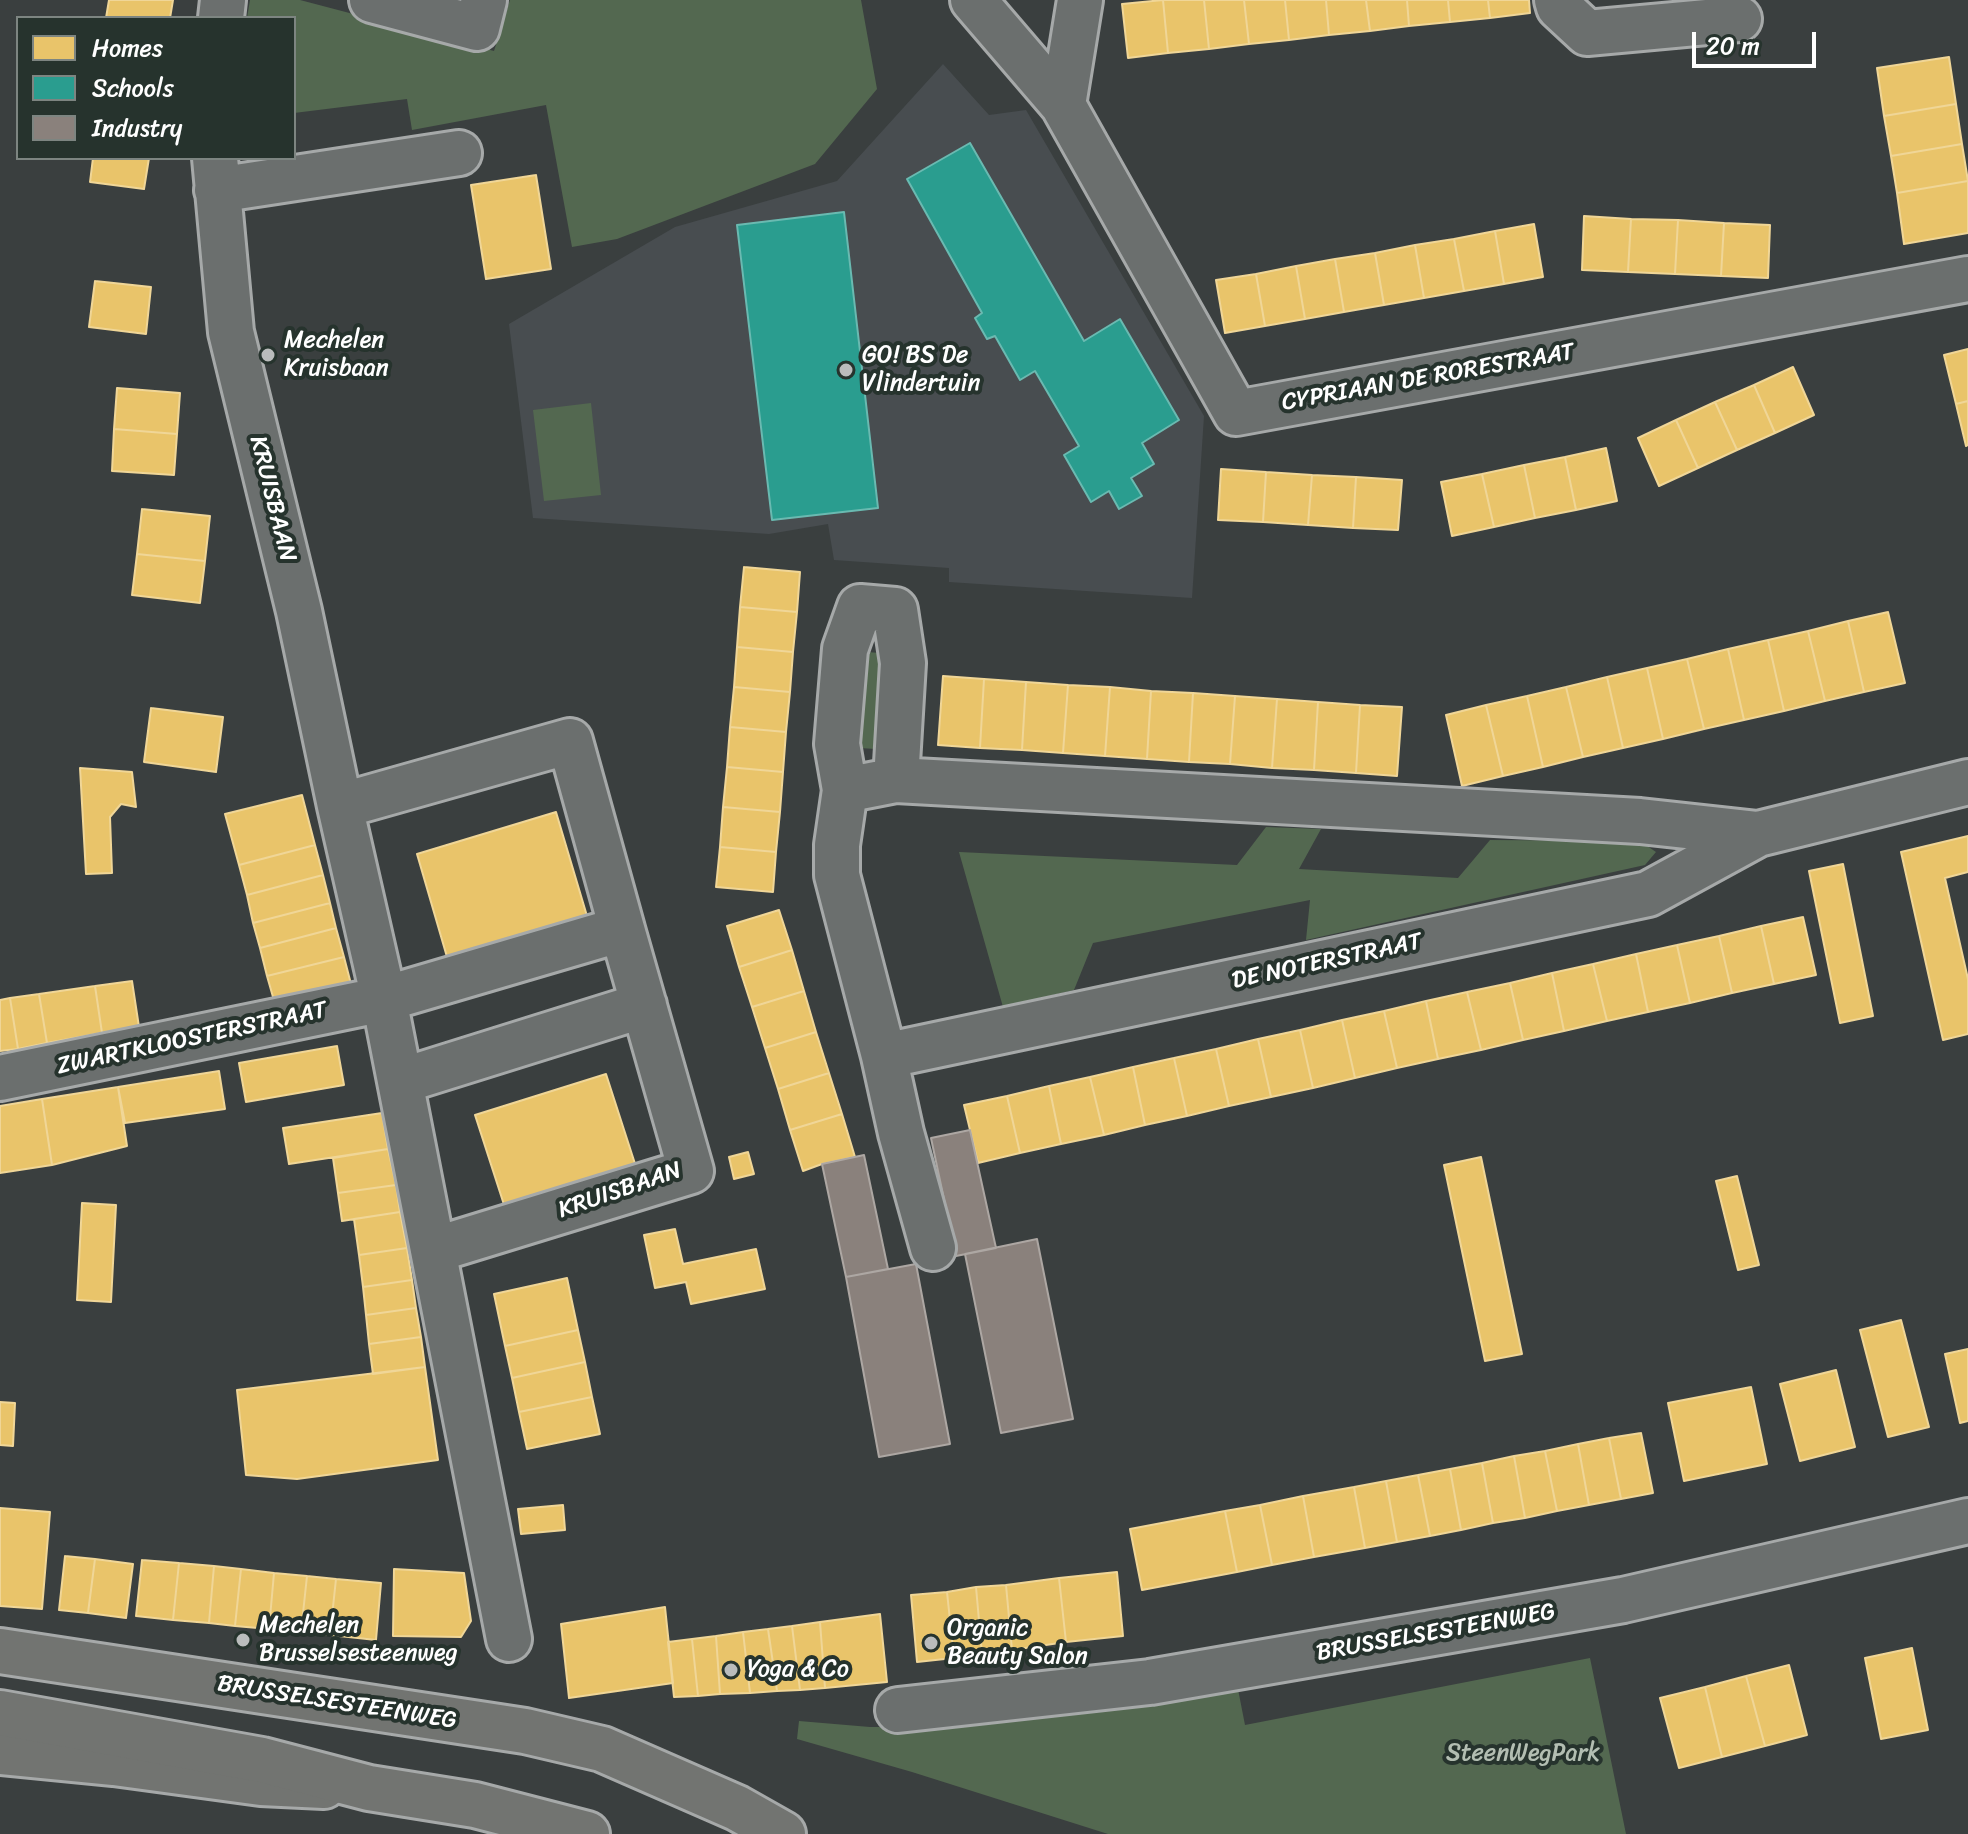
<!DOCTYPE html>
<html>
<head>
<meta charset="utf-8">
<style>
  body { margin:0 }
  #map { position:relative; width:1968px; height:1834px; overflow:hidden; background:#3a3f3f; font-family:Sriracha,sans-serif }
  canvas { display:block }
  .legend { position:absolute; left:16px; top:16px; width:280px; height:144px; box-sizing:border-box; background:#26332d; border:2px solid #7d8581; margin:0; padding:10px 14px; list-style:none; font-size:24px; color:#fff }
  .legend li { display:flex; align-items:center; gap:16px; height:40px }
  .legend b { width:40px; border:2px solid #7d8581 }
  .scale { position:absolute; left:1692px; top:32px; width:124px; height:36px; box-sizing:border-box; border:4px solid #fff; border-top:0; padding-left:10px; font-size:24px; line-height:28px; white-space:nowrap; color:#fff; -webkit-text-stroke:6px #26332d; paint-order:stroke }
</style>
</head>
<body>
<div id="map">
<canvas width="1968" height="1834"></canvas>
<ul class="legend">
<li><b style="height:22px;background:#e9c46a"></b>Homes</li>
<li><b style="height:22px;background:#2a9d8f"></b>Schools</li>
<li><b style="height:22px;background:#8a817c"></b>Industry</li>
</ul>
<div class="scale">20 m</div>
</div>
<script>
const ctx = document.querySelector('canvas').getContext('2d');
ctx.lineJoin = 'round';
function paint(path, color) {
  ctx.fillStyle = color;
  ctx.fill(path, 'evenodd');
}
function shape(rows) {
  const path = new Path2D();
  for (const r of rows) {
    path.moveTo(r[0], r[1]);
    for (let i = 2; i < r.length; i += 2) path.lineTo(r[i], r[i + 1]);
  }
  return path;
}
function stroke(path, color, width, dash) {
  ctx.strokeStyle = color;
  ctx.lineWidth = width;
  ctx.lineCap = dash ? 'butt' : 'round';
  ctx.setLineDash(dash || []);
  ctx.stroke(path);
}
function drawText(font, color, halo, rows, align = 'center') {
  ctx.font = font + ' Sriracha,sans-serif';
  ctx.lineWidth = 8;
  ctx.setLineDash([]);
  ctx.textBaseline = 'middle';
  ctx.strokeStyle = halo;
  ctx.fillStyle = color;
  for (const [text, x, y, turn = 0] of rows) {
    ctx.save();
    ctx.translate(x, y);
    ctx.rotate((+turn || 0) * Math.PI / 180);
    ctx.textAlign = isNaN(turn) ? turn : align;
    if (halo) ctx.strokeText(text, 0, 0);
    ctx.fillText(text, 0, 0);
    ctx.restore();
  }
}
const built = shape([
  [943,64,989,115,1026,110,1204,416,1192,598,949,582,949,568,834,560,828,524,769,534,533,518,509,324,675,227,837,181]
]);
const green = shape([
  [250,0,300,0,494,51,510,0,861,0,877,89,815,164,617,239,572,247,546,105,412,130,407,99,294,113,294,18,247,18],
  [591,403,601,495,544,501,533,410],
  [867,652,880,653,891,673,876,749,859,748,856,672],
  [1266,827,1321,829,1299,869,1458,878,1490,840,1640,841,1656,852,1645,865,1306,940,1310,900,1093,943,1074,990,1003,1007,959,852,1237,865],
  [1590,1658,1626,1834,1108,1834,912,1772,797,1739,799,1721,870,1727,924,1727,1236,1679,1245,1725]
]);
const homes = shape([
  [109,0,173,0,170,18,106,18,109,0],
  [1163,0,1204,0,1209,49,1168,53,1163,0],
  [1163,0,1168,53,1128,58,1122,4,1163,0],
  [1204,0,1244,0,1249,44,1209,49,1204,0],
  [1244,0,1285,0,1289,40,1249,44,1244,0],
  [1285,0,1326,0,1329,35,1289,40,1285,0],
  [1326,0,1366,0,1370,31,1329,35,1326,0],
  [1366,0,1407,0,1409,26,1370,31,1366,0],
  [1407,0,1448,0,1450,22,1409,26,1407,0],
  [1448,0,1488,0,1490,18,1450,22,1448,0],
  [1488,0,1529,0,1530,13,1490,18,1488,0],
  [1949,57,1956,104,1884,116,1877,68,1949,57],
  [1956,104,1962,144,1891,156,1884,116,1956,104],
  [1962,144,1968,181,1897,193,1891,156,1962,144],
  [93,158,149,158,144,189,90,182,93,158],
  [536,175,551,269,486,279,471,185,536,175],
  [1968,181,1968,233,1904,244,1897,193,1968,181],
  [1584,216,1631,219,1628,272,1582,270,1584,216],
  [1631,219,1678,220,1675,274,1628,272,1631,219],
  [1678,220,1724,223,1721,276,1675,274,1678,220],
  [1724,223,1770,225,1768,278,1721,276,1724,223],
  [1534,224,1543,277,1504,284,1495,231,1534,224],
  [1495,231,1504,284,1464,291,1454,239,1495,231],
  [1454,239,1464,291,1424,298,1415,245,1454,239],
  [1415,245,1424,298,1384,305,1375,253,1415,245],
  [1375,253,1384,305,1344,312,1335,259,1375,253],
  [1335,259,1344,312,1305,319,1296,266,1335,259],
  [1296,266,1305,319,1265,326,1256,274,1296,266],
  [1256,274,1265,326,1225,333,1216,280,1256,274],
  [95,281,151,287,146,334,89,327,95,281],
  [1968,349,1968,401,1956,404,1944,355,1968,349],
  [1793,367,1814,415,1775,433,1754,385,1793,367],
  [1754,385,1775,433,1737,450,1715,402,1754,385],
  [117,388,180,393,177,434,114,429,117,388],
  [1968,401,1968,445,1966,446,1956,404,1968,401],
  [1715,402,1737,450,1698,468,1676,420,1715,402],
  [1676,420,1698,468,1659,486,1638,438,1676,420],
  [114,429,177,434,174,475,112,471,114,429],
  [1606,448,1617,501,1576,510,1565,457,1606,448],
  [1565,457,1576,510,1535,518,1524,465,1565,457],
  [1524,465,1535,518,1494,527,1482,474,1524,465],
  [1221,469,1266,472,1263,522,1218,520,1221,469],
  [1266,472,1312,475,1308,525,1263,522,1266,472],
  [1482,474,1494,527,1452,536,1441,482,1482,474],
  [1312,475,1356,477,1353,528,1308,525,1312,475],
  [1356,477,1402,480,1398,530,1353,528,1356,477],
  [142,509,210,516,205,561,137,554,142,509],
  [137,554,205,561,200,603,132,595,137,554],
  [744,567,800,572,797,612,740,607,744,567],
  [740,607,797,612,793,652,737,647,740,607],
  [1888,612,1905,683,1864,692,1848,621,1888,612],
  [1848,621,1864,692,1825,701,1808,631,1848,621],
  [1808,631,1825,701,1784,711,1768,640,1808,631],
  [1768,640,1784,711,1744,720,1728,649,1768,640],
  [737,647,793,652,790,692,734,687,737,647],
  [1728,649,1744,720,1704,729,1687,659,1728,649],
  [1687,659,1704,729,1663,739,1647,668,1687,659],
  [1647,668,1663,739,1623,748,1607,677,1647,668],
  [943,676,984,679,980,748,938,745,943,676],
  [1607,677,1623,748,1583,757,1566,687,1607,677],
  [984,679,1026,682,1022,750,980,748,984,679],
  [1026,682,1068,685,1063,753,1022,750,1026,682],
  [1068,685,1110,687,1105,756,1063,753,1068,685],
  [734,687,790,692,786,732,730,727,734,687],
  [1110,687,1151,691,1147,759,1105,756,1110,687],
  [1566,687,1583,757,1543,767,1527,696,1566,687],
  [1151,691,1193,693,1189,762,1147,759,1151,691],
  [1193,693,1235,696,1230,764,1189,762,1193,693],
  [1235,696,1277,699,1272,768,1230,764,1235,696],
  [1527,696,1543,767,1503,776,1486,705,1527,696],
  [1277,699,1318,702,1314,770,1272,768,1277,699],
  [1318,702,1360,705,1356,773,1314,770,1318,702],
  [1360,705,1402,707,1397,776,1356,773,1360,705],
  [1486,705,1503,776,1462,786,1446,715,1486,705],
  [151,708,223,717,216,772,144,762,151,708],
  [730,727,786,732,783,772,727,767,730,727],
  [727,767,783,772,780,812,723,807,727,767],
  [80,768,132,772,136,807,121,804,110,817,112,873,86,874,80,768],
  [302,795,315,845,239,865,225,814,302,795],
  [723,807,780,812,776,852,720,847,723,807],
  [556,812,587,916,447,957,417,854,556,812],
  [1968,836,1968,872,1945,878,1968,979,1968,1034,1943,1040,1901,852,1968,836],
  [315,845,323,875,247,895,239,865,315,845],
  [720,847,776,852,773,892,716,887,720,847],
  [1843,864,1873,1016,1840,1023,1809,871,1843,864],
  [323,875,330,903,253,923,247,895,323,875],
  [330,903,336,928,260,948,253,923,330,903],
  [779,910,792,950,739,967,727,926,779,910],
  [1803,917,1816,975,1774,984,1761,926,1803,917],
  [1761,926,1774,984,1732,993,1719,936,1761,926],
  [336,928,344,957,267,976,260,948,336,928],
  [1719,936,1732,993,1690,1003,1677,945,1719,936],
  [1677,945,1690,1003,1648,1012,1636,954,1677,945],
  [792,950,804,991,752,1007,739,967,792,950],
  [1636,954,1648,1012,1607,1021,1593,964,1636,954],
  [344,957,351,984,275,1004,267,976,344,957],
  [1593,964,1607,1021,1564,1031,1552,973,1593,964],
  [1552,973,1564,1031,1523,1040,1510,983,1552,973],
  [132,981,139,1027,102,1033,95,986,132,981],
  [1510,983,1523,1040,1481,1050,1467,992,1510,983],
  [95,986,102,1033,47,1043,39,994,95,986],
  [804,991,816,1032,765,1048,752,1007,804,991],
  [1467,992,1481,1050,1438,1059,1426,1001,1467,992],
  [39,994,47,1043,18,1049,10,998,39,994],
  [10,998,18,1049,0,1051,0,1000,10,998],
  [1426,1001,1438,1059,1397,1068,1384,1011,1426,1001],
  [1384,1011,1397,1068,1355,1078,1342,1020,1384,1011],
  [1342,1020,1355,1078,1313,1088,1300,1030,1342,1020],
  [1300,1030,1313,1088,1271,1097,1258,1039,1300,1030],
  [816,1032,829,1073,778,1089,765,1048,816,1032],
  [1258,1039,1271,1097,1229,1106,1216,1049,1258,1039],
  [337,1046,344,1085,246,1102,239,1063,337,1046],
  [1216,1049,1229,1106,1187,1116,1174,1058,1216,1049],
  [1174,1058,1187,1116,1145,1125,1133,1067,1174,1058],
  [1133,1067,1145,1125,1104,1135,1090,1077,1133,1067],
  [219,1071,225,1109,125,1123,118,1087,219,1071],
  [829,1073,842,1114,790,1130,778,1089,829,1073],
  [606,1074,638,1173,507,1214,475,1115,606,1074],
  [1090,1077,1104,1135,1061,1144,1049,1086,1090,1077],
  [1049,1086,1061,1144,1020,1153,1007,1096,1049,1086],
  [118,1087,127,1146,52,1165,42,1099,118,1087],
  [1007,1096,1020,1153,978,1163,964,1105,1007,1096],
  [42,1099,52,1165,0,1173,0,1106,42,1099],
  [382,1113,388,1149,289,1164,283,1128,382,1113],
  [842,1114,855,1157,822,1164,803,1171,790,1130,842,1114],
  [388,1149,396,1185,338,1193,333,1158,388,1149],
  [748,1152,754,1174,734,1179,729,1157,748,1152],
  [1481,1157,1522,1354,1485,1361,1444,1165,1481,1157],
  [1737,1176,1759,1265,1738,1270,1716,1181,1737,1176],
  [396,1185,400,1212,342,1221,338,1193,396,1185],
  [82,1203,116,1205,111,1302,77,1300,82,1203],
  [400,1212,407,1248,359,1255,354,1219,400,1212],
  [675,1229,683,1264,756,1249,765,1289,691,1304,686,1282,655,1288,644,1235,675,1229],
  [407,1248,412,1280,363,1287,359,1255,407,1248],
  [567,1278,578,1330,505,1346,494,1294,567,1278],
  [412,1280,416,1308,366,1315,363,1287,412,1280],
  [416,1308,421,1337,369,1344,366,1315,416,1308],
  [1901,1320,1929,1427,1888,1437,1860,1330,1901,1320],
  [578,1330,585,1362,512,1378,505,1346,578,1330],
  [421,1337,425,1367,373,1374,369,1344,421,1337],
  [1968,1349,1968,1421,1960,1423,1945,1354,1968,1349],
  [585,1362,592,1397,519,1412,512,1378,585,1362],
  [425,1367,438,1460,297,1479,246,1475,237,1390,425,1367],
  [1836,1370,1855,1447,1800,1461,1780,1384,1836,1370],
  [1751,1387,1767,1464,1684,1481,1668,1403,1751,1387],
  [592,1397,600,1434,527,1449,519,1412,592,1397],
  [0,1402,15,1403,13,1446,0,1445,0,1402],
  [1641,1433,1653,1493,1621,1499,1609,1438,1641,1433],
  [1609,1438,1621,1499,1589,1505,1578,1444,1609,1438],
  [1578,1444,1589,1505,1557,1511,1545,1451,1578,1444],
  [1545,1451,1557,1511,1525,1518,1514,1456,1545,1451],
  [1514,1456,1525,1518,1493,1523,1482,1463,1514,1456],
  [1482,1463,1493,1523,1461,1530,1450,1469,1482,1463],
  [1450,1469,1461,1530,1430,1536,1418,1475,1450,1469],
  [1418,1475,1430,1536,1397,1542,1386,1481,1418,1475],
  [1386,1481,1397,1542,1365,1548,1354,1487,1386,1481],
  [1354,1487,1365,1548,1314,1557,1303,1496,1354,1487],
  [1303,1496,1314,1557,1272,1565,1260,1505,1303,1496],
  [563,1505,565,1530,521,1534,518,1509,563,1505],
  [1260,1505,1272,1565,1237,1572,1225,1511,1260,1505],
  [0,1508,50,1512,42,1609,0,1606,0,1508],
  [1225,1511,1237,1572,1142,1590,1130,1529,1225,1511],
  [65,1556,95,1559,88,1613,59,1610,65,1556],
  [95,1559,133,1564,126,1618,88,1613,95,1559],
  [142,1560,179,1563,173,1620,136,1616,142,1560],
  [179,1563,214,1566,209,1623,173,1620,179,1563],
  [214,1566,241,1569,235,1626,209,1623,214,1566],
  [241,1569,274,1573,269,1629,235,1626,241,1569],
  [394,1569,464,1573,471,1621,461,1637,393,1636,394,1569],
  [1117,1572,1123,1636,1066,1642,1059,1578,1117,1572],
  [274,1573,307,1576,301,1632,269,1629,274,1573],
  [307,1576,336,1579,330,1635,301,1632,307,1576],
  [1059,1578,1066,1642,1012,1650,1006,1585,1059,1578],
  [336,1579,381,1583,376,1640,330,1635,336,1579],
  [1006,1585,1012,1650,982,1654,976,1587,1006,1585],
  [976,1587,982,1654,954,1658,947,1592,976,1587],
  [947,1592,954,1658,917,1662,911,1595,947,1592],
  [665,1607,673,1683,569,1698,561,1624,665,1607],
  [880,1614,887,1682,825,1688,820,1622,880,1614],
  [820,1622,825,1688,800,1690,792,1626,820,1622],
  [792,1626,800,1690,777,1691,768,1629,792,1626],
  [768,1629,777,1691,750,1693,743,1632,768,1629],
  [743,1632,750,1693,720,1694,716,1636,743,1632],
  [716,1636,720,1694,698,1696,692,1639,716,1636],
  [692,1639,698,1696,674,1697,668,1642,692,1639],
  [1912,1648,1928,1730,1881,1739,1865,1658,1912,1648],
  [1789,1665,1807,1735,1765,1746,1746,1676,1789,1665],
  [1746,1676,1765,1746,1722,1757,1705,1687,1746,1676],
  [1705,1687,1722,1757,1679,1768,1660,1698,1705,1687]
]);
const schools = shape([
  [970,143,1084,341,1120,319,1179,420,1142,443,1154,464,1131,478,1142,496,1119,509,1109,491,1091,502,1064,455,1079,446,1035,371,1020,380,995,336,987,339,975,318,982,313,907,179,970,143],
  [844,212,878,508,772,520,737,225,844,212]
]);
const industry = shape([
  [970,1130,996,1248,956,1256,931,1138,970,1130],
  [864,1155,888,1269,846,1277,822,1164,864,1155],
  [1037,1239,1073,1419,1001,1433,965,1254,1037,1239],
  [916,1264,950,1444,879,1457,846,1277,916,1264]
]);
const minor = shape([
  [372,0,477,28,484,0],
  [973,0,1063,105,1236,413,1968,279],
  [1557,0,1559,7,1587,33,1739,19],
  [221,18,223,0],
  [1063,105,1080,0],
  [215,158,231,332,299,611,340,806,384,999,509,1639],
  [217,190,459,153],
  [845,790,837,744,845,649,860,607,895,610,903,663,896,780],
  [1758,834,1640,821,896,780,845,790,837,845,837,875,884,1056,1648,894,1758,834,1968,782],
  [884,1056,901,1133,933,1248],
  [0,1078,384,999,622,929,570,741,340,806],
  [401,1081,644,1005],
  [434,1250,691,1171,622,929],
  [898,1710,1150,1682,1623,1600,1968,1521]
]);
const major = shape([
  [0,1752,114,1763,261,1783,324,1786]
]);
const highway = shape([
  [0,1651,525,1731,602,1749,737,1808,783,1834],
  [0,1713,262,1760,369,1788,475,1805,587,1834]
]);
const markers = [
  [268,355,8,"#babcbc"],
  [846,370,8,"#babcbc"],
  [243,1640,8,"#babcbc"],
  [931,1643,8,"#babcbc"],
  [731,1670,8,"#babcbc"]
];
const poiNames = [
  ["Mechelen",284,341],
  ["Kruisbaan",284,369],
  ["GO! BS De",862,356],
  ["Vlindertuin",862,384],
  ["Mechelen",259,1626],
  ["Brusselsesteenweg",259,1654],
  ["Organic",947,1629],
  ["Beauty Salon",947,1657],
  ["Yoga & Co",747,1670]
];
const streetNames = [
  ["CYPRIAAN DE RORESTRAAT",1428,378,-10],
  ["KRUISBAAN",272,499,76],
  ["DE NOTERSTRAAT",1327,962,-12],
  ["ZWARTKLOOSTERSTRAAT",192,1039,-12],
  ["KRUISBAAN",620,1191,-19],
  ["BRUSSELSESTEENWEG",1436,1633,-10],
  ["BRUSSELSESTEENWEG",337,1703,9]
];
const parkNames = [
  ["SteenWegPark",1523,1754]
];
paint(built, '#484d50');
paint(green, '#536850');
paint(homes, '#e9c46a');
stroke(homes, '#f0d697', 2);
paint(schools, '#2a9d8f');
stroke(schools, '#6abab1', 2);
paint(industry, '#8a817c');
stroke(industry, '#ada7a3', 2);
stroke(minor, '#a6a9a9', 50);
stroke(major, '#a6a9a9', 50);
stroke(highway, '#a6a9a9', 50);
stroke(minor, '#6b6f6e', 44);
stroke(major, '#727471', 44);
stroke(highway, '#727471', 44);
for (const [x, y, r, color] of markers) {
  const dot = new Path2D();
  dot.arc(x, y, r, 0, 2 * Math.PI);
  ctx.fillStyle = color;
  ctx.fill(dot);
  stroke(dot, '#26332d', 3);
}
drawText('24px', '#fff', '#26332d', poiNames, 'left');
drawText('24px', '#fff', '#26332d', streetNames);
drawText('24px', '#b3beb2', '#26332d', parkNames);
</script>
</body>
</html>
